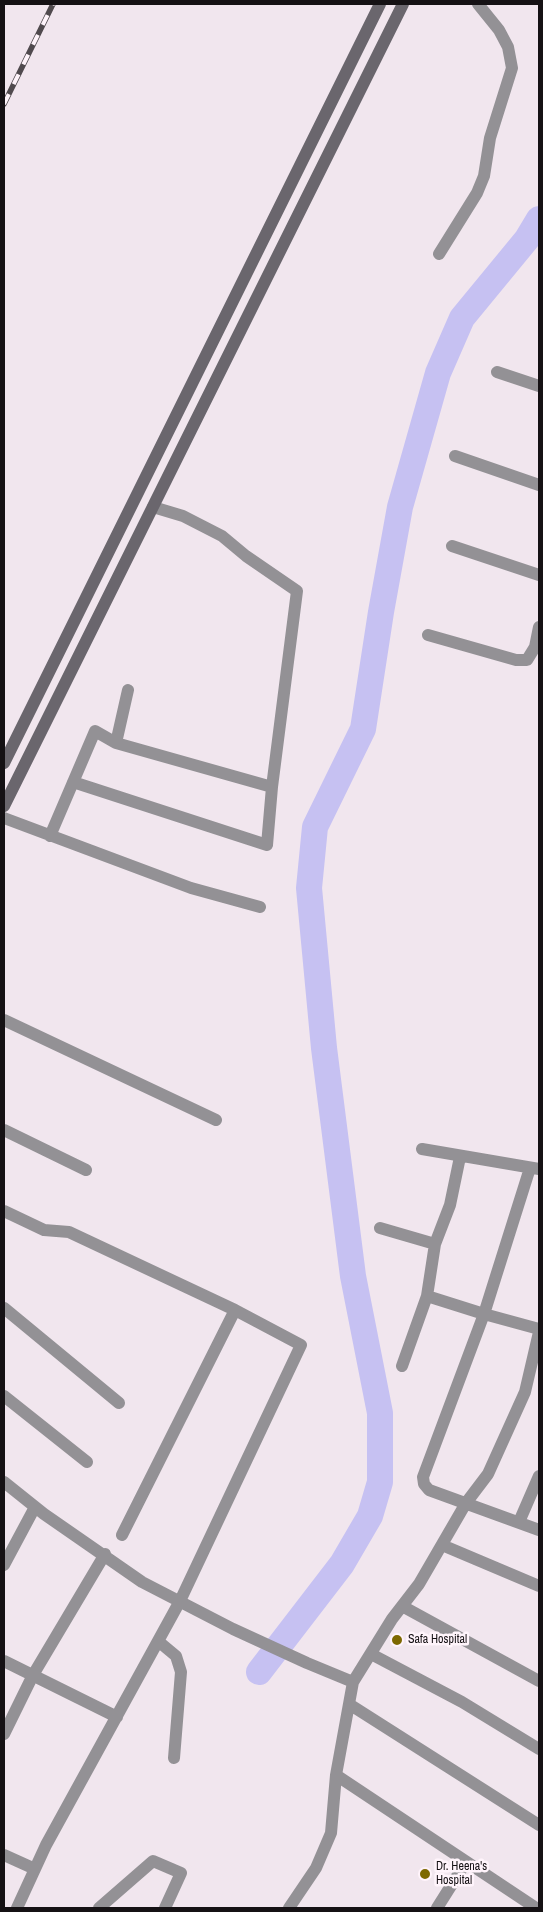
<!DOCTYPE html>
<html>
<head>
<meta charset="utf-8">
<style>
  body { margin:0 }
  #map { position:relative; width:543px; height:1912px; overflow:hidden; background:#f1e6ee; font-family:"Archivo Narrow",sans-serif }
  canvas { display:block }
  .frame { position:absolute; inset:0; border:5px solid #151114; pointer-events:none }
</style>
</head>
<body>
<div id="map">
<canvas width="543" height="1912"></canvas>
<div class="frame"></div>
</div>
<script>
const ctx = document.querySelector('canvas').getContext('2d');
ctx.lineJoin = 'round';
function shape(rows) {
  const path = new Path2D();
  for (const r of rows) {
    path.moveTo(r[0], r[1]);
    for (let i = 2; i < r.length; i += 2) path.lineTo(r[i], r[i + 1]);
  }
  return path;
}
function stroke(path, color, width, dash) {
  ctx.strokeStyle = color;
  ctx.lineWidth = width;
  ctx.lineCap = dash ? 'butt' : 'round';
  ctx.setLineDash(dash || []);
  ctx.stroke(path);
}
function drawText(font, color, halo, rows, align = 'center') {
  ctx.font = font + ' "Archivo Narrow",sans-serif';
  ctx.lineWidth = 5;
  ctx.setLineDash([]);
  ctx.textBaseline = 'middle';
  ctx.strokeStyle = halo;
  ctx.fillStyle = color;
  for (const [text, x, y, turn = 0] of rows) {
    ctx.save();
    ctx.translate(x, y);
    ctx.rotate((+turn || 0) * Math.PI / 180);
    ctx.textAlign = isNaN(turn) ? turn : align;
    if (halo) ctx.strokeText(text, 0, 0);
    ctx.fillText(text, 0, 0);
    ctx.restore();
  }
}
const river = shape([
  [259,1672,342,1564,370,1516,380,1482,380,1413,353,1276,324,1048,309,888,315,827,363,729,381,612,400,507,438,373,462,318,527,239,539,219]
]);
const street = shape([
  [439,254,477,193,484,176,490,138,512,68,508,47,499,30,478,4],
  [497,372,539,386],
  [455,456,539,485],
  [452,546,539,575],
  [428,635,516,660,527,660,535,647,539,627],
  [116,743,128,690],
  [73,782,267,845,272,787],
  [4,818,191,888,260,907],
  [50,836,95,731,116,743,272,787,297,591,246,556,222,536,183,516,153,507],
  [4,1020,216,1120],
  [4,1130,86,1170],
  [422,1149,539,1169],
  [530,1168,484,1314,423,1477,424,1484,429,1490,539,1530],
  [4,1211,44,1230,69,1232,235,1310,301,1345,180,1601,46,1845,17,1908],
  [380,1228,435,1244],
  [427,1296,484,1314,539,1329],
  [4,1308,119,1403],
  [402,1366,427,1296,435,1244,450,1205,460,1157],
  [4,1396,87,1462],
  [4,1482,44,1514,142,1582,233,1629,307,1663,353,1682,336,1775,331,1833,316,1868,289,1908],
  [519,1522,539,1476],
  [122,1535,235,1310],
  [442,1545,539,1586],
  [4,1565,35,1507],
  [402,1606,539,1681],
  [158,1641,176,1656,181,1672,174,1758],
  [371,1654,462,1702,539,1749],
  [4,1661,117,1717],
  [353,1682,392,1619,419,1584,466,1503,488,1474,525,1392,539,1332],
  [349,1704,539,1825],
  [4,1734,33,1675,105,1554],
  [336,1775,536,1908],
  [4,1855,35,1869],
  [99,1908,153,1861,181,1873,165,1908],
  [437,1908,466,1862]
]);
const secondary = shape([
  [4,763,380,4],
  [4,806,403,4]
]);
const rail = shape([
  [4,104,53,4]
]);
const markers = [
  [397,1640,6,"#7d6800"],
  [425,1874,6,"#7d6800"]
];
const poiNames = [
  ["Safa Hospital",408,1640],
  ["Dr. Heena's",436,1867],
  ["Hospital",436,1881]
];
stroke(river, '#c6c1f2', 26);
stroke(street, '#939195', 12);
stroke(secondary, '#6a666d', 12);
stroke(rail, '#504a4e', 5.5);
stroke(rail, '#fff4fb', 4, [11]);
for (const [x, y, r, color] of markers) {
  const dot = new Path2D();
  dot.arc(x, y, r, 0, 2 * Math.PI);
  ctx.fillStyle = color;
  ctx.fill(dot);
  stroke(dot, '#fff4fb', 2);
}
drawText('12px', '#151114', '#fff4fb', poiNames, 'left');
</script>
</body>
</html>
